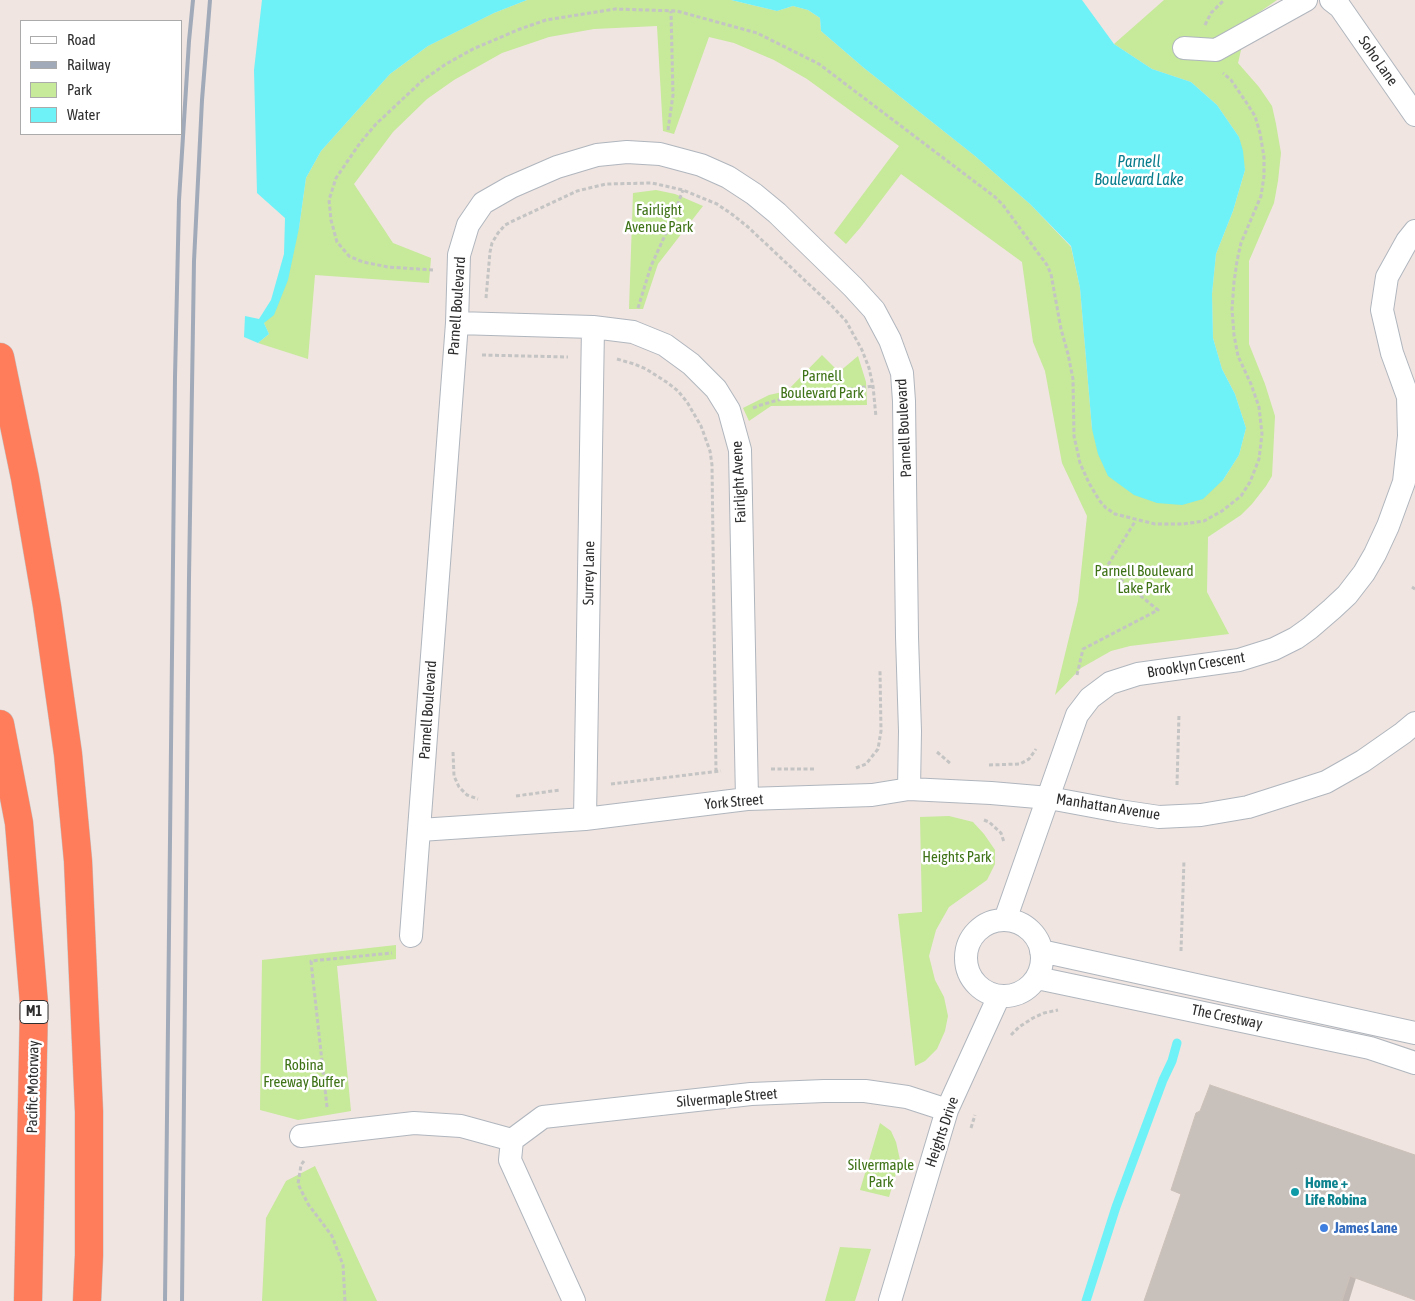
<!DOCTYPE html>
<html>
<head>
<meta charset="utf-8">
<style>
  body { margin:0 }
  #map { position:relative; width:1415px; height:1301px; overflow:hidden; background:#f0e5e0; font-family:"Asap Condensed",sans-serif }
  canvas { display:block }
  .legend { position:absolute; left:20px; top:20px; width:162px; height:115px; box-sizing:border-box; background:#fff; border:1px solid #ababab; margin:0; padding:6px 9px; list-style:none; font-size:15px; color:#2e2e2e }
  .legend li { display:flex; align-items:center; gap:10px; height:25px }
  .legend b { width:25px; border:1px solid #ababab }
</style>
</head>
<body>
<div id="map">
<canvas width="1415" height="1301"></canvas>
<ul class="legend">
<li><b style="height:6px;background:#fff"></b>Road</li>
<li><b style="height:6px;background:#a1aab9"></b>Railway</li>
<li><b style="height:14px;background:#c6e99a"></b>Park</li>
<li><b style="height:14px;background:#6ef1f7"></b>Water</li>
</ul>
</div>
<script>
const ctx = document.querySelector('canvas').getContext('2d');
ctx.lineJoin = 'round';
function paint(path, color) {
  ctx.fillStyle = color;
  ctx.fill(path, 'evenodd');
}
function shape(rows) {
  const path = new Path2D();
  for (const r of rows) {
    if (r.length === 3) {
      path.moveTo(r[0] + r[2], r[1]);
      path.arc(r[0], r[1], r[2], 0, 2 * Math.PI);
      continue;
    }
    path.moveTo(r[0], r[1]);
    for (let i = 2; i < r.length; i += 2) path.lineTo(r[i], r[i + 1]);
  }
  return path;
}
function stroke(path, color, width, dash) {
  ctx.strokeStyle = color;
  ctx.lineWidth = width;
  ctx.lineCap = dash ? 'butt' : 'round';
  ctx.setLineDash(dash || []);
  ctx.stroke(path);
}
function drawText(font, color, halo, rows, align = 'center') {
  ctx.font = font + ' "Asap Condensed",sans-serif';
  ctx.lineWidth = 5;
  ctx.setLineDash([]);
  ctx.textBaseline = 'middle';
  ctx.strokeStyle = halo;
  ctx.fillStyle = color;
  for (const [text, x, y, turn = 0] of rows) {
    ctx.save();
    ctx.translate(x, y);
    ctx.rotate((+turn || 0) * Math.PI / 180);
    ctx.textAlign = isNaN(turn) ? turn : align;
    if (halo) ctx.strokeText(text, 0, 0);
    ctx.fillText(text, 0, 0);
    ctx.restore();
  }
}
const green = shape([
  [527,0,731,0,777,11,793,6,808,10,820,18,821,31,864,68,975,156,1030,204,1071,247,1080,288,1092,429,1223,480,1239,455,1246,428,1235,394,1222,369,1213,338,1212,294,1216,254,1233,211,1245,170,1239,137,1217,105,1191,82,1152,69,1114,44,1164,0,1277,0,1248,20,1238,63,1259,87,1272,106,1276,124,1281,153,1278,181,1274,203,1249,261,1249,344,1265,384,1275,416,1272,476,1266,486,1252,504,1241,515,1208,537,1207,592,1229,634,1130,646,1111,651,1081,668,1055,695,1078,601,1087,516,1062,463,1045,371,1033,342,1022,262,901,174,860,228,846,244,834,233,899,146,807,79,774,60,734,43,709,37,674,134,663,131,657,26,594,29,549,37,502,53,454,80,427,99,393,132,354,184,393,243,431,258,429,283,315,275,308,359,258,343,269,334,264,323,299,228,306,178,321,151,390,74,428,46,494,13],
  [656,190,675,194,703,206,658,264,643,309,629,309,633,193],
  [822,355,839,372,858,356,866,382,867,405,771,406,749,421,743,408,769,395,787,391],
  [949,816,973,822,984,834,995,850,995,864,987,880,949,907,936,930,929,956,935,980,944,997,948,1016,945,1031,937,1049,925,1061,915,1066,898,914,922,912,920,817],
  [396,945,396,959,337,966,351,1111,298,1120,260,1110,262,960],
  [880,1123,891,1131,896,1142,900,1160,889,1197,860,1190],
  [315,1166,377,1301,262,1301,266,1218,286,1181],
  [840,1247,871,1249,855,1301,825,1301]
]);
const water = shape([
  [262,0,527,0,494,13,428,46,390,74,321,151,306,178,299,228,288,280,274,315,264,323,269,334,258,343,244,337,245,316,259,319,271,300,284,254,285,218,257,193,254,70],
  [731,0,1082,0,1114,44,1152,69,1191,82,1217,105,1239,137,1243,151,1245,170,1233,211,1216,254,1212,294,1213,338,1222,369,1235,394,1246,428,1239,455,1223,480,1203,499,1182,505,1157,503,1134,495,1108,476,1098,454,1092,429,1080,288,1071,246,1030,204,975,156,864,68,821,31,820,18,808,10,793,6,777,11]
]);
const shadow = shape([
  [1415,1157,1415,1299,1356,1278,1349,1301,1145,1301,1182,1195,1172,1190]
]);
const stream = shape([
  [1086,1301,1116,1207,1163,1080,1172,1061,1177,1043]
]);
const building = shape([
  [1210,1085,1415,1155,1415,1300,1350,1276,1342,1301,1144,1301,1181,1194,1171,1190,1196,1113,1200,1111,1210,1085]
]);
const path = shape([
  [1205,25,1211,13,1224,0],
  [668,130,673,95,671,11],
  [433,270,388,267,363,262,349,256,337,242,331,220,329,200,336,178,360,143,376,124,423,80,446,64,473,49,520,29,546,20,615,9,677,11,757,33,819,64,995,197,1003,205,1038,253,1047,265,1051,274,1061,329,1068,354,1073,379,1074,436,1080,463,1089,483,1099,500,1106,508,1115,514,1155,524,1183,524,1204,521,1222,511,1241,496,1250,482,1259,459,1262,434,1259,407,1251,384,1238,356,1234,335,1232,309,1234,282,1237,261,1241,243,1261,196,1264,176,1264,157,1260,133,1255,116,1246,102,1231,80,1223,73],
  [486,298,490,252,492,243,498,233,505,225,515,220,577,191,606,184,652,183,683,190,717,204,733,215,748,227,830,304,846,321,862,350,869,368,873,386,876,417],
  [638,308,651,266,671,222,683,190],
  [482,355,568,357],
  [617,359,634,364,646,369,668,383,678,391,687,402,701,426,710,451,712,465,716,772],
  [753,408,761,405,785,398,873,386],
  [1412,587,1415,589],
  [1077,675,1083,649,1158,610,1106,568,1136,520],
  [453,752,454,776,459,787,467,795,478,799],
  [937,752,951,764],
  [989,765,1020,764,1029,759,1036,749],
  [856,768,866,764,878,749,881,731,880,671],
  [771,769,815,769],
  [611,784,721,771],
  [1177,785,1179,714],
  [516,796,560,790],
  [984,820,989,822,1001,833,1004,842],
  [1181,951,1184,860],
  [1011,1035,1019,1027,1033,1018,1044,1013,1058,1010],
  [327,1107,311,961,392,953],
  [971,1128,975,1115],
  [304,1161,301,1165,298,1184,308,1204,332,1236,343,1265,345,1301]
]);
const minor = shape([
  [1331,0,1340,7,1415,115],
  [1184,48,1216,50,1306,0],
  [457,323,593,327,633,332,665,345,691,364,716,389,729,410,740,450,747,799],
  [585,819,593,327],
  [420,830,585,819,747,799,872,795,909,789,991,793,1049,798,1119,811,1159,817,1201,815,1248,807,1326,782,1363,761,1403,733,1415,723],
  [1005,920,1077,715,1090,698,1110,683,1138,674,1239,660,1274,649,1296,638,1310,628,1332,609,1347,595,1364,573,1375,554,1388,526,1404,482,1409,436,1408,397,1392,353,1382,310,1387,277,1407,241,1415,231],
  [1004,958,38],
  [411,936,457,323,459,255,468,225,483,203,511,187,557,167,597,155,627,152,660,154,701,165,728,177,754,194,777,213,853,287,874,310,890,340,902,373,904,401,907,637,910,731,909,789],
  [1041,951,1415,1033],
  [1037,978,1370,1048,1415,1063],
  [301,1136,414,1123,461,1126,512,1140],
  [574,1301,510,1160,512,1140,543,1117,751,1094,824,1091,865,1091,907,1097,947,1110],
  [890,1301,947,1110,999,996]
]);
const motorway = shape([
  [0,357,25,478,47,606,68,754,78,861,89,1112,89,1255,87,1301],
  [0,724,19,823,34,1004,28,1301]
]);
const rail = shape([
  [165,1301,175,377,179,200,189,41,193,0],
  [182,1301,189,577,194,261,202,100,210,0]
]);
const markers = [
  [1295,1192,5,"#0f9aa8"],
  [1324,1228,5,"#3f7fe0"]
];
const shields = [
  [34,1012,28]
];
const shieldNames = [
  ["M1",34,1012]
];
const streetNames = [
  ["Soho Lane",1378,61,55],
  ["Parnell Boulevard",457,306,-86],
  ["Parnell Boulevard",904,428,-93],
  ["Fairlight Avene",739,482,-93],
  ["Surrey Lane",589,573,-89],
  ["Brooklyn Crescent",1196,665,-9],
  ["Parnell Boulevard",428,710,-86],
  ["York Street",734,802,-5],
  ["Manhattan Avenue",1108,807,9],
  ["The Crestway",1227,1017,12],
  ["Pacific Motorway",33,1087,-89],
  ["Silvermaple Street",727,1098,-5],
  ["Heights Drive",942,1132,-71]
];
const parkNames = [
  ["Fairlight",659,210],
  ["Avenue Park",659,227],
  ["Parnell",822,376],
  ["Boulevard Park",822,393],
  ["Parnell Boulevard",1144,571],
  ["Lake Park",1144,588],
  ["Heights Park",957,857],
  ["Robina",304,1065],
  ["Freeway Buffer",304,1082],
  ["Silvermaple",881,1165],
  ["Park",881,1182]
];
const cultureNames = [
  ["Home +",1305,1183],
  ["Life Robina",1305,1200]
];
const shopNames = [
  ["James Lane",1334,1228]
];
const waterNames = [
  ["Parnell",1139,162],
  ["Boulevard Lake",1139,180]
];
paint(green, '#c6e99a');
paint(water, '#6ef1f7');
paint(shadow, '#0003');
stroke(stream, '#6ef1f7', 9);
paint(building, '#c8c1bb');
stroke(building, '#ccc1b9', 1);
stroke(minor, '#b0b6be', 24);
stroke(motorway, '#c4c4c4', 29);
stroke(path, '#c4c4c4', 3, [4, 2.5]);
stroke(minor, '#fff', 22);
stroke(motorway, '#ff7d5b', 28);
stroke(rail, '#a1aab9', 4);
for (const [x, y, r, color] of markers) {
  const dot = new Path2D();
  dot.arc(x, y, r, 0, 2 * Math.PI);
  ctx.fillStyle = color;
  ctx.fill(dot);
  stroke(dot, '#fff', 2);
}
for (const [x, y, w] of shields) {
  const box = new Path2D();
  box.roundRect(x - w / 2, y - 11.5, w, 23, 4);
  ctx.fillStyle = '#fff';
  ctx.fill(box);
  stroke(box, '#2e2e2e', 1);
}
drawText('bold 14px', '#2e2e2e', null, shieldNames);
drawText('15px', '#2e2e2e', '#fff', streetNames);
drawText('15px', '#3e7216', '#fff', parkNames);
drawText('bold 15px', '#0d838f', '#fff', cultureNames, 'left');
drawText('bold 15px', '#366cbe', '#fff', shopNames, 'left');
drawText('italic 16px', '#077c8c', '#fff', waterNames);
</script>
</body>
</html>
